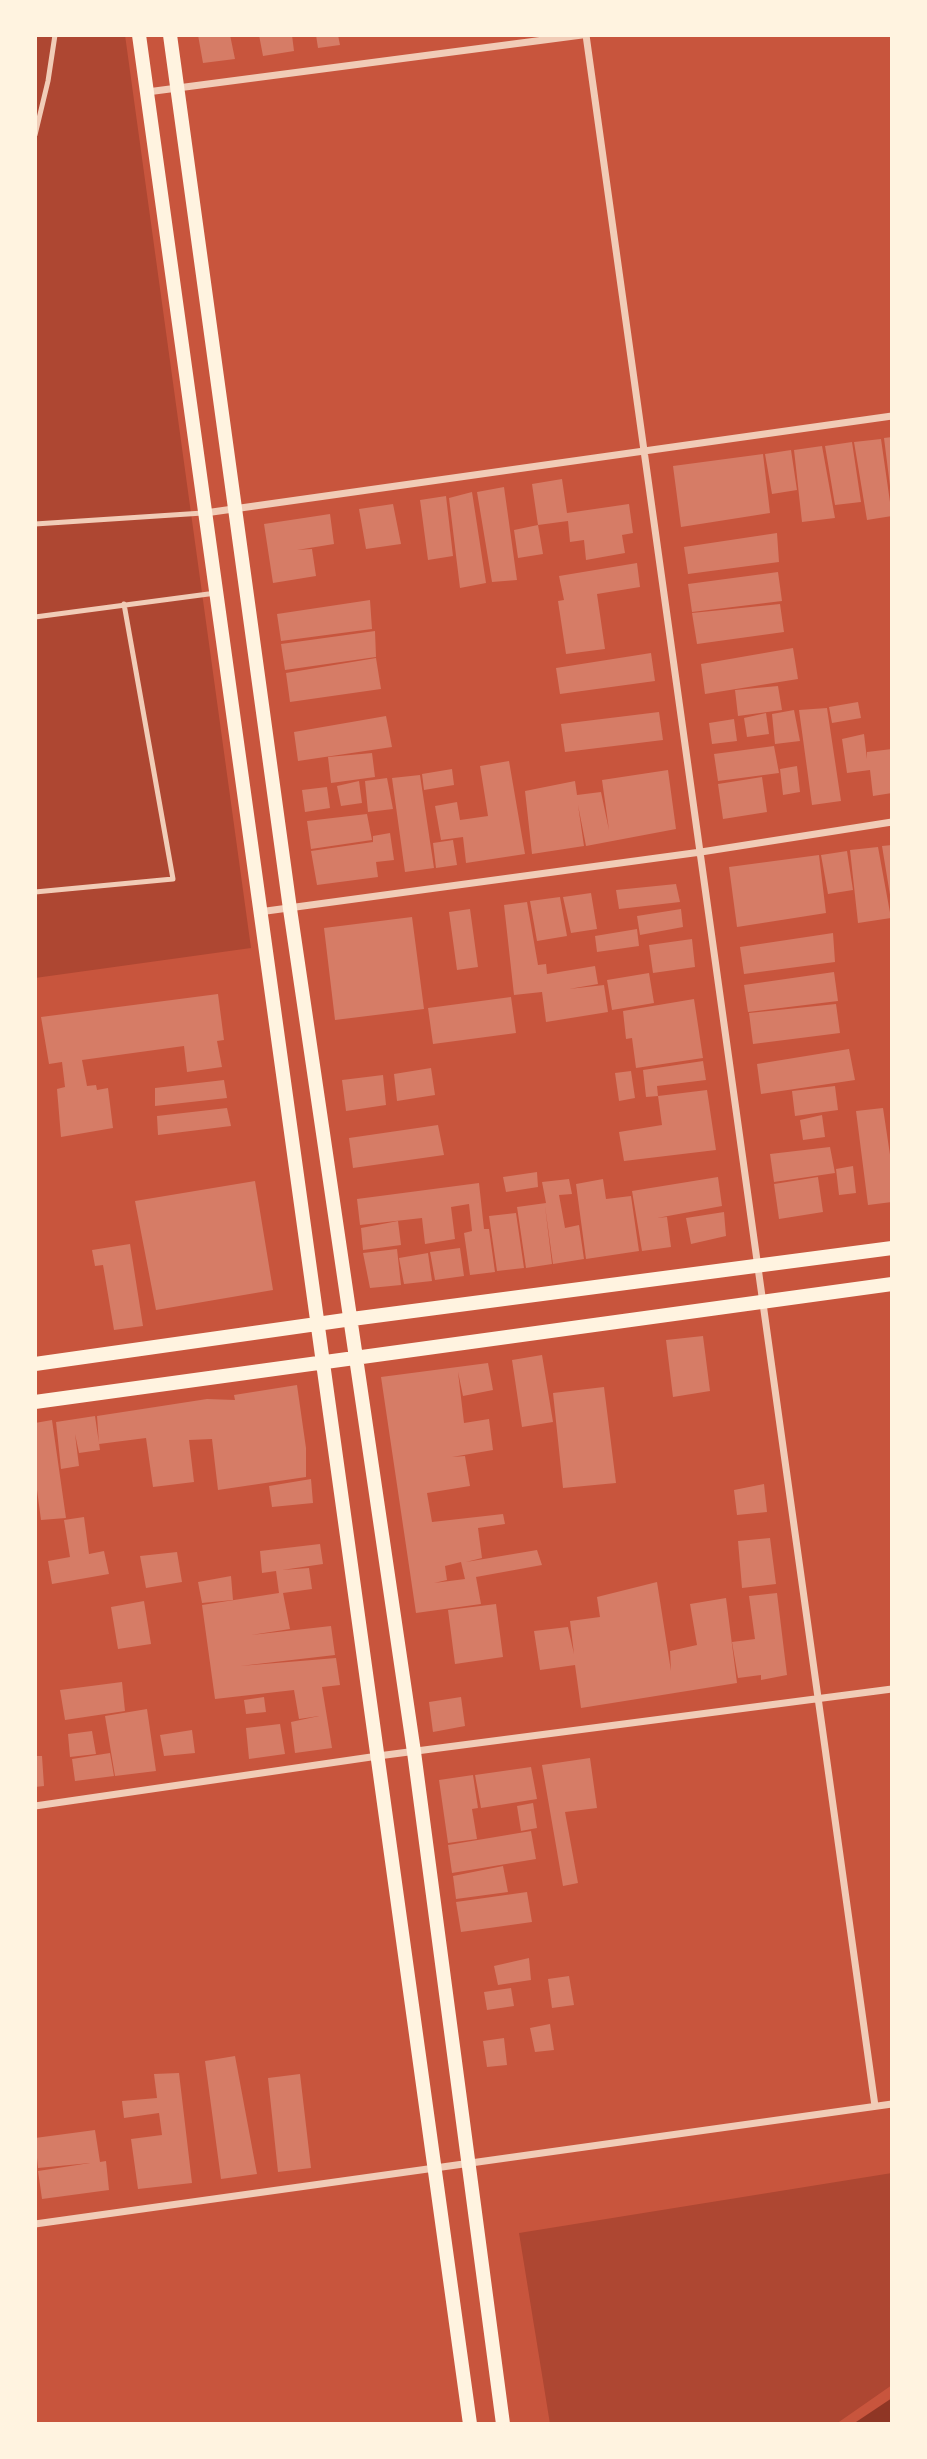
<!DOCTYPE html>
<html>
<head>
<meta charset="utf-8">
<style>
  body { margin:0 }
  #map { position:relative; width:927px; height:2459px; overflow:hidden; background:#c8553d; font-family:Raleway,sans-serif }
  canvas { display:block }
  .frame { position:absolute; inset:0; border:37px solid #fff3e0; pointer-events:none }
</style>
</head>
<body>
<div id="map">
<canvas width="927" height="2459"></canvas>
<div class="frame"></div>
</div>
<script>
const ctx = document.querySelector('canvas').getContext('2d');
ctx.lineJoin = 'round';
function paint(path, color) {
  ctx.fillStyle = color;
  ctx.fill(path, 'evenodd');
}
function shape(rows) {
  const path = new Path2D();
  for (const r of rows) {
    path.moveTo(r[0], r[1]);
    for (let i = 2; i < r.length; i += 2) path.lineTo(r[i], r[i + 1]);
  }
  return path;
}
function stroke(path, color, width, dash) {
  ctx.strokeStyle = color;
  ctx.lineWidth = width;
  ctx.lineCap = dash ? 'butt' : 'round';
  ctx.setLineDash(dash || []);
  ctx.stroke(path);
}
const green = shape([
  [35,35,125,35,251,948,35,978],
  [892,2173,892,2385,836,2424,550,2424,519,2233]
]);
const water = shape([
  [892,2398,892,2424,853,2424]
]);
const building = shape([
  [198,35,230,35,235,59,203,63],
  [259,35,292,35,294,51,263,56],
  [316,35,338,35,340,45,318,48],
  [892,437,892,486,890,486,884,438],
  [881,439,892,516,867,520,854,442],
  [852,442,861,502,835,505,825,446],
  [822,446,835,518,802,522,794,450],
  [791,450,797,490,772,494,765,454],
  [763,454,770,513,681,527,673,466],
  [562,479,567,513,629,504,633,533,622,535,625,553,586,560,584,540,570,542,568,521,538,525,532,484],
  [504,487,517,580,492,582,477,492],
  [472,492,486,583,460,588,449,498],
  [446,496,453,556,428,560,420,500],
  [393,504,401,544,366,549,359,509],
  [330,514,334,544,297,550,312,549,316,576,273,583,264,524],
  [538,525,543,554,518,558,514,530],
  [777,533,779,562,688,574,684,547],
  [637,563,640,587,597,594,605,649,566,654,558,601,564,600,559,576],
  [778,572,782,601,692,612,688,584],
  [370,600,372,629,281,641,277,614],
  [780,604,784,632,697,644,692,613],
  [375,631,376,657,285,670,281,644],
  [793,648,798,679,705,694,701,664],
  [651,653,655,681,560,694,556,668],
  [376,658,381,689,290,702,286,673],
  [778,686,782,710,738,716,735,690],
  [858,702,861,718,832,723,829,707],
  [827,708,841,801,812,805,799,710],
  [794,710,800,741,775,744,772,714],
  [659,712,663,740,565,752,561,724],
  [766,713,769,734,747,737,744,718],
  [386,716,392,747,298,761,294,732],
  [734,719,737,741,712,744,709,723],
  [864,734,867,759,867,752,892,749,892,793,873,796,870,770,847,773,842,739],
  [774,746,779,773,718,781,714,754],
  [372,753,375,777,331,783,328,757],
  [509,761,525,854,466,863,463,837,441,840,435,806,457,802,460,820,488,816,480,766],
  [797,766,800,792,783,795,780,769],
  [452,769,454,785,424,790,422,774],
  [668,770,676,829,586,846,578,805,584,846,532,854,525,791,575,781,577,795,601,792,609,830,602,780],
  [420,775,434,868,405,872,392,778],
  [762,777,767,812,723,819,718,784],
  [387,778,393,809,368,812,365,781],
  [359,781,362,803,341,806,337,786],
  [327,787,330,808,305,812,302,790],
  [367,814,372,840,311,849,307,821],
  [390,833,394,860,376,862,378,877,317,885,311,851,373,842,373,836],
  [453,840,457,865,436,868,433,843],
  [892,845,892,901,891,901,882,846],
  [878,847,891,918,858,923,850,850],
  [847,851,853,890,828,894,821,855],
  [819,855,826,913,737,927,729,867],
  [676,884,680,902,619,909,616,890],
  [591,893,597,929,571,933,563,897],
  [560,897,567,936,537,941,530,901],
  [527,902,538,965,546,964,547,974,595,966,598,984,569,989,604,985,608,1012,546,1022,542,992,514,995,504,905],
  [470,909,478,967,457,970,449,912],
  [681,909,683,927,640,935,637,916],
  [412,917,424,1009,335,1020,324,928],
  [637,929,639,946,597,952,595,936],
  [833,933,835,962,744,974,740,947],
  [692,939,695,967,653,973,649,945],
  [834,972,838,1001,748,1012,744,985],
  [649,973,654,1003,612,1010,607,980],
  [218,994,224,1040,217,1041,222,1067,187,1072,184,1046,82,1060,87,1086,96,1085,97,1090,108,1088,113,1128,61,1137,57,1089,65,1087,62,1062,49,1064,41,1017],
  [511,997,516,1033,433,1044,428,1008],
  [694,999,703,1058,636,1068,632,1038,626,1039,623,1011],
  [836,1004,840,1033,753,1044,749,1013],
  [849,1049,855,1080,761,1094,757,1064],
  [703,1061,706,1080,657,1086,658,1096,646,1097,643,1070],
  [431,1068,435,1095,397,1101,394,1074],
  [631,1071,635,1098,619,1101,615,1073],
  [383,1075,386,1105,346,1111,342,1080],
  [224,1080,227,1098,155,1106,155,1088],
  [835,1086,838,1110,795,1116,792,1091],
  [707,1090,716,1150,624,1161,619,1132,662,1125,658,1096],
  [227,1108,231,1126,158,1135,157,1116],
  [883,1108,892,1168,892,1202,868,1205,856,1111],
  [822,1115,825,1137,803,1140,800,1120],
  [438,1125,444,1155,353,1168,349,1138],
  [830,1147,835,1173,774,1182,770,1154],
  [853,1166,856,1193,839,1195,836,1169],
  [537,1172,538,1187,506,1192,503,1177],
  [718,1177,722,1206,657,1218,667,1217,671,1247,642,1251,632,1191],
  [818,1177,823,1212,779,1219,774,1184],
  [569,1179,572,1194,559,1195,565,1228,579,1225,584,1259,553,1264,545,1206,552,1264,526,1268,517,1207,546,1203,542,1182],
  [603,1179,606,1199,631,1196,639,1251,586,1259,576,1184],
  [255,1181,273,1290,156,1310,135,1201],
  [479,1183,484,1229,489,1229,495,1272,470,1275,464,1233,472,1231,469,1204,451,1207,455,1239,425,1244,422,1218,360,1225,357,1199],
  [724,1212,726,1236,691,1244,686,1218],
  [516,1213,524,1268,497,1271,489,1216],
  [398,1221,401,1245,363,1250,361,1228],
  [130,1244,143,1326,114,1330,103,1265,95,1266,92,1250],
  [460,1248,464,1276,435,1280,430,1252],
  [397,1249,401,1285,370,1288,363,1253],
  [428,1253,432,1281,404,1284,399,1258],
  [703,1336,710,1391,673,1397,666,1340],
  [542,1355,553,1422,522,1427,512,1360],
  [488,1363,493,1390,463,1396,458,1372,464,1423,489,1419,493,1450,452,1457,465,1456,470,1486,427,1493,432,1522,503,1514,505,1524,478,1528,482,1558,466,1562,537,1550,542,1565,476,1577,481,1604,416,1613,381,1377],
  [461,1562,465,1579,434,1583,447,1580,445,1566],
  [297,1385,306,1448,306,1477,218,1490,212,1439,189,1440,194,1482,153,1487,146,1438,99,1444,97,1416,207,1399,235,1400,234,1395],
  [604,1387,616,1483,563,1488,553,1393],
  [95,1416,100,1450,79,1453,75,1434,79,1466,61,1469,56,1422],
  [52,1420,66,1518,41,1520,35,1475,35,1423],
  [311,1479,313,1503,272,1507,269,1486],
  [764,1484,767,1512,737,1515,734,1490],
  [84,1517,89,1554,104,1551,109,1574,52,1584,48,1561,70,1557,64,1520],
  [770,1538,776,1584,742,1588,738,1541],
  [320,1544,323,1564,282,1570,309,1568,312,1589,283,1593,290,1629,251,1635,331,1626,335,1655,240,1666,336,1658,340,1685,322,1687,332,1748,295,1753,291,1722,319,1716,299,1719,294,1690,215,1699,202,1605,279,1593,276,1571,262,1573,260,1551],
  [177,1552,182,1582,146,1588,140,1556],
  [231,1576,233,1600,202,1603,198,1582],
  [657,1582,671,1671,670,1651,697,1645,690,1604,726,1598,737,1683,581,1708,575,1665,540,1670,534,1631,568,1627,574,1654,570,1621,600,1617,597,1597],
  [777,1593,787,1675,761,1680,761,1675,738,1678,732,1642,755,1639,749,1596],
  [144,1601,151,1644,118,1649,111,1607],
  [496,1604,503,1657,455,1664,448,1610],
  [122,1682,125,1711,65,1720,60,1690],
  [264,1697,266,1712,246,1714,244,1700],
  [461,1697,465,1726,433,1732,429,1702],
  [147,1709,156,1771,115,1776,105,1716],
  [280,1724,285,1754,249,1759,246,1728],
  [192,1730,195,1753,164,1756,160,1735],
  [92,1731,96,1754,70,1757,68,1734],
  [110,1753,114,1776,75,1781,72,1759],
  [35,1756,42,1756,44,1786,35,1787],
  [590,1758,597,1808,565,1812,578,1883,563,1886,542,1765],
  [531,1767,537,1799,481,1808,475,1775],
  [473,1775,478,1808,472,1809,477,1839,448,1843,439,1780],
  [533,1803,537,1828,521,1831,517,1806],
  [531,1831,536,1859,452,1873,448,1845],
  [503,1866,508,1892,456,1899,453,1876],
  [527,1892,532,1922,461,1932,456,1902],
  [529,1958,531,1980,498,1985,494,1966],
  [569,1976,574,2005,552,2008,548,1979],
  [511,1988,514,2006,487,2010,484,1992],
  [550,2024,554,2050,535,2052,530,2028],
  [504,2038,507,2065,487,2067,483,2041],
  [235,2056,257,2174,221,2179,205,2061],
  [179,2073,192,2183,138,2189,131,2139,162,2135,159,2113,124,2118,122,2101,157,2098,154,2074],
  [300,2074,311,2168,278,2172,268,2078],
  [95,2130,100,2162,106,2161,109,2190,42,2199,38,2171,90,2163,38,2168,35,2138]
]);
const service = shape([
  [35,135,48,81,55,35],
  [35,524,203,513],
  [35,617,216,593],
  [35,892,173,879,124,604]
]);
const minor = shape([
  [586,35,875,2106],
  [147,92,582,35],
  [205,513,892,416],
  [259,912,701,852,892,822],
  [35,1806,378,1756,892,1689],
  [35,2224,892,2104]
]);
const secondary = shape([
  [139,35,470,2424],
  [170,35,290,909,414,1752,503,2424],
  [35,1364,352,1319,892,1248],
  [35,1402,892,1284]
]);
paint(green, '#ae4732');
paint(water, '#8f3625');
paint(building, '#d67c66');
stroke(service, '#f1ccb7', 5);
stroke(minor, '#f1ccb7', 7);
stroke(secondary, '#fff3e0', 14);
</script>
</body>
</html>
